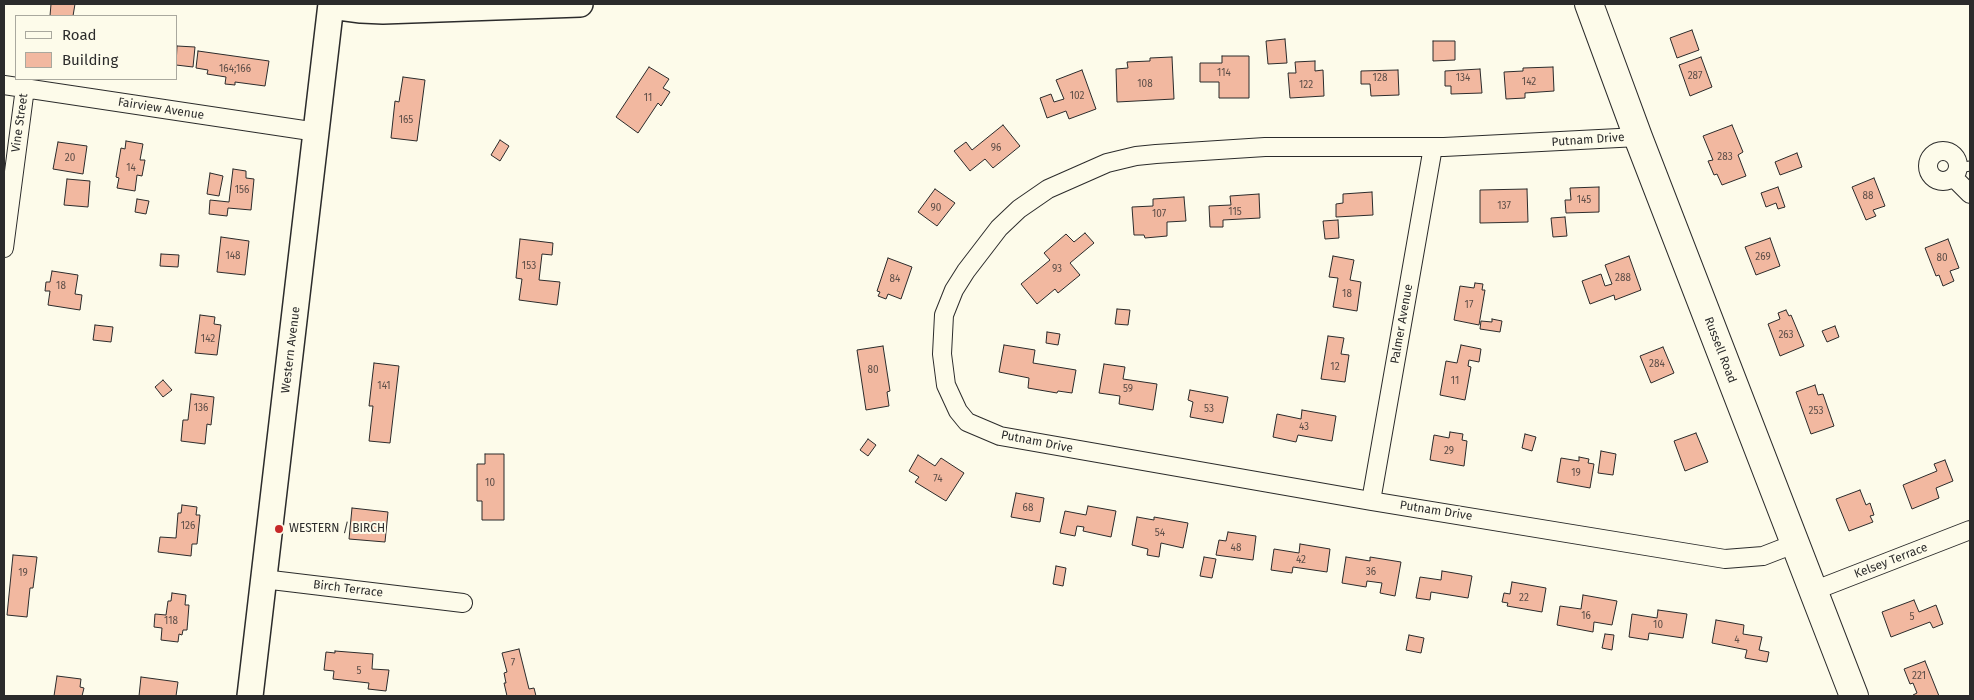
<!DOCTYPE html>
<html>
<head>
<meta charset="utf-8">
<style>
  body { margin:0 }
  #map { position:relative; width:1974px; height:700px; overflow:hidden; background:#fdfbea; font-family:"Fira Sans",sans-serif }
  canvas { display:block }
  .frame { position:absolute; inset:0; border:5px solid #2b2b2b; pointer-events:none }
  .legend { position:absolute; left:15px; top:15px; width:162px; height:65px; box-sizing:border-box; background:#fdfbea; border:1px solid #a9a89e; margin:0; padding:6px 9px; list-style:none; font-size:15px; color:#2b2b2b }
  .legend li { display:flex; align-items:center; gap:10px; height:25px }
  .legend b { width:25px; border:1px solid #a9a89e }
</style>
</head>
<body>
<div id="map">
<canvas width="1974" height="700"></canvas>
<div class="frame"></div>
<ul class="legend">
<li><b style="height:6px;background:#fdfbea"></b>Road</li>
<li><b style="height:14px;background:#f2b8a0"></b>Building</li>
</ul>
</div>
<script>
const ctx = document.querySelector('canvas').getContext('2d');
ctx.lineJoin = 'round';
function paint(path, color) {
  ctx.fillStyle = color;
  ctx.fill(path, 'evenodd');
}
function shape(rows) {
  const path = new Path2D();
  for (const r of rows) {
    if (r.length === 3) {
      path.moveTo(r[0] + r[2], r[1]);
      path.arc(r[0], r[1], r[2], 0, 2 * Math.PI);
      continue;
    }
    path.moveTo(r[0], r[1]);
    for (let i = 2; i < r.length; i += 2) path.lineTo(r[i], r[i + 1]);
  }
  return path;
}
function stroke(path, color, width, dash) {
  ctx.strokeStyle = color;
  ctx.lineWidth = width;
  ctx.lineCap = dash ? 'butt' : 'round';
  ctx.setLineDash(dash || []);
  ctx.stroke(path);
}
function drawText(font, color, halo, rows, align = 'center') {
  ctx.font = font + ' "Fira Sans",sans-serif';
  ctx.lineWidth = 4;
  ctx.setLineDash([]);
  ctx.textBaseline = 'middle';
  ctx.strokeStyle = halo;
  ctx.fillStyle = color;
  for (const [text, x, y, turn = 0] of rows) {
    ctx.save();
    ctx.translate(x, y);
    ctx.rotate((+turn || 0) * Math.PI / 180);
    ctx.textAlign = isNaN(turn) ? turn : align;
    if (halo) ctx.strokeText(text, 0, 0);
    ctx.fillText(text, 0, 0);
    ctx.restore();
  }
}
const building = shape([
  [51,4,75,4,73,16,50,16,51,4],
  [1692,30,1699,50,1677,58,1670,38,1692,30],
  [1285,39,1287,63,1268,64,1266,41,1285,39],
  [1433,41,1455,41,1455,60,1433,61,1433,41],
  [177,46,195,47,193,67,176,65,177,46],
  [198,51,269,61,265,86,235,82,235,85,225,84,226,77,207,74,208,70,196,68,198,51],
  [1222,56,1249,56,1249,98,1219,98,1219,82,1200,82,1200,63,1222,63,1222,56],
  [1172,57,1174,99,1117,102,1116,69,1128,68,1127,62,1150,61,1150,58,1172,57],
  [1701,57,1712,87,1690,96,1679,65,1701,57],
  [1315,61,1315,71,1323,70,1324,96,1290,98,1288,73,1296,73,1295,62,1315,61],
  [649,67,669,79,663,88,670,92,661,106,658,103,638,133,616,117,649,67],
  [1553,67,1554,91,1525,93,1525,98,1506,99,1504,72,1523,71,1523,68,1553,67],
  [1480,69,1482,93,1451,94,1451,86,1445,86,1445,71,1480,69],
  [1082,70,1096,109,1069,119,1066,111,1047,118,1040,98,1051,94,1054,102,1064,99,1056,80,1082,70],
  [1398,70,1399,95,1371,96,1370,84,1361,84,1361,71,1398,70],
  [403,77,425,80,417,141,391,138,395,101,399,102,403,77],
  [1003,125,1020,146,993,168,985,159,970,171,954,151,966,142,972,150,1003,125],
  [1732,125,1743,152,1738,155,1746,176,1722,185,1717,174,1714,175,1708,161,1713,160,1703,136,1732,125],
  [500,140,509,146,500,161,491,155,500,140],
  [126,141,143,144,140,160,145,160,142,176,137,175,135,191,117,188,119,178,116,177,121,148,125,149,126,141],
  [58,142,87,146,83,174,53,169,58,142],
  [1797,153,1802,167,1780,175,1775,162,1797,153],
  [233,169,246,171,246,178,254,179,251,210,228,208,227,216,209,214,210,200,229,202,233,169],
  [210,173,223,176,219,196,207,194,210,173],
  [1874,178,1885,206,1873,210,1876,216,1866,220,1852,187,1874,178],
  [67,179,90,181,88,207,64,205,67,179],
  [1599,187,1599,212,1566,213,1565,200,1571,200,1570,188,1599,187],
  [1778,187,1785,207,1778,209,1776,203,1766,207,1761,193,1778,187],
  [935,189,955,203,937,226,918,212,935,189],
  [1527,189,1528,222,1480,223,1480,190,1527,189],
  [1372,192,1373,215,1336,217,1336,204,1343,203,1343,194,1372,192],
  [1259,194,1260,218,1223,220,1223,227,1210,227,1209,206,1231,205,1230,196,1259,194],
  [1184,197,1186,221,1167,222,1167,236,1145,238,1144,235,1134,235,1132,207,1153,206,1153,199,1184,197],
  [137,199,149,201,146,214,135,212,137,199],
  [1565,217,1567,236,1553,237,1551,218,1565,217],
  [1338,220,1339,238,1325,239,1323,221,1338,220],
  [1085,233,1094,243,1070,263,1080,275,1058,293,1055,289,1037,304,1021,284,1050,260,1044,253,1066,234,1074,242,1085,233],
  [221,237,249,241,245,275,217,272,221,237],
  [1770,238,1780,266,1756,275,1745,247,1770,238],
  [520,239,553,243,552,255,542,254,539,280,560,282,557,305,519,300,522,279,516,278,520,239],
  [1948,239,1959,268,1950,271,1954,281,1943,286,1939,275,1936,276,1925,248,1948,239],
  [161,254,179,255,178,267,160,266,161,254],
  [1333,256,1354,260,1350,280,1361,282,1357,311,1333,307,1338,278,1329,277,1333,256],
  [1629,256,1641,290,1615,300,1614,295,1590,304,1582,281,1601,274,1605,286,1612,284,1605,265,1629,256],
  [888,258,912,267,901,299,888,294,886,299,878,296,880,292,877,291,888,258],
  [52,271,78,275,75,294,82,295,80,310,48,305,50,291,45,291,46,282,50,282,52,271],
  [1475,283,1483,284,1482,290,1485,290,1479,325,1454,320,1460,286,1474,288,1475,283],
  [1117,309,1130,310,1128,325,1115,324,1117,309],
  [1786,310,1789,316,1791,315,1804,346,1780,356,1768,324,1780,319,1778,313,1786,310],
  [200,315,215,317,214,324,221,325,217,355,195,353,200,315],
  [1492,319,1502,321,1500,332,1480,329,1481,321,1492,322,1492,319],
  [95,325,113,327,111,342,93,340,95,325],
  [1835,326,1839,337,1827,342,1822,331,1835,326],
  [1047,332,1060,334,1058,345,1046,343,1047,332],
  [1328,336,1344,338,1341,354,1349,355,1345,382,1321,379,1328,336],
  [1004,345,1035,350,1033,363,1076,370,1072,393,1058,391,1057,393,1028,388,1029,378,999,372,1004,345],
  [1461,345,1481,349,1479,362,1469,360,1468,366,1471,367,1465,400,1440,395,1446,361,1457,363,1461,345],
  [883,346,890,391,887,392,889,406,866,410,857,350,883,346],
  [1663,347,1674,373,1651,383,1640,356,1663,347],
  [374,363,399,366,390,443,369,441,373,406,369,406,374,363],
  [1104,364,1125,367,1123,379,1157,384,1153,410,1119,404,1120,396,1099,393,1104,364],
  [163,380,172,390,163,397,155,387,163,380],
  [1815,385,1818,395,1823,394,1834,426,1811,434,1796,392,1815,385],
  [1190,390,1228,397,1223,423,1190,417,1193,402,1188,400,1190,390],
  [191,394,214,397,211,425,207,424,205,444,181,441,183,420,188,420,191,394],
  [1302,410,1336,416,1332,441,1298,435,1296,442,1273,437,1277,414,1301,419,1302,410],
  [1450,432,1463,434,1462,440,1467,441,1464,466,1430,460,1434,435,1449,438,1450,432],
  [1696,433,1708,462,1685,471,1674,441,1696,433],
  [1525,434,1536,437,1532,451,1522,448,1525,434],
  [868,439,876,445,868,456,860,450,868,439],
  [1601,451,1616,454,1613,475,1598,473,1601,451],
  [485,454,504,454,504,520,482,520,482,501,477,501,477,464,485,464,485,454],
  [918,455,935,466,941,458,964,473,946,501,915,482,919,477,909,471,918,455],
  [1579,457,1589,459,1588,463,1594,464,1590,488,1557,482,1561,458,1579,461,1579,457],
  [1945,460,1953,481,1936,488,1939,498,1912,509,1903,485,1937,471,1934,464,1945,460],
  [1860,490,1866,505,1870,503,1874,515,1870,516,1873,522,1849,531,1836,499,1860,490],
  [1016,493,1044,498,1040,522,1011,517,1016,493],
  [182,505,197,507,196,515,200,515,197,544,192,544,191,556,158,552,160,537,176,538,178,513,181,513,182,505],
  [1088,506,1116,511,1111,537,1083,531,1084,527,1077,526,1075,536,1060,533,1065,511,1086,515,1088,506],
  [352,508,388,512,385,542,349,539,352,508],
  [1137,517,1154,520,1154,517,1188,523,1183,548,1161,543,1159,557,1147,555,1148,549,1132,545,1137,517],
  [1228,532,1256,536,1253,560,1216,555,1219,540,1226,541,1228,532],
  [1300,544,1330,549,1327,572,1293,567,1292,573,1271,570,1274,549,1299,553,1300,544],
  [13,555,37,557,33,588,30,588,27,617,7,615,13,555],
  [1204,557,1216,559,1212,578,1200,576,1204,557],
  [1346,557,1370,561,1370,557,1401,562,1395,596,1380,593,1382,583,1367,581,1366,587,1342,583,1346,557],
  [1056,566,1066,568,1063,586,1053,584,1056,566],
  [1442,571,1472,576,1468,598,1431,592,1430,600,1416,598,1420,577,1441,580,1442,571],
  [1512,582,1546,588,1542,612,1507,606,1508,603,1502,602,1504,593,1510,594,1512,582],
  [172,593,186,595,185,605,189,605,187,630,183,630,182,635,179,634,178,642,161,640,162,628,154,627,155,614,166,615,168,601,171,601,172,593],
  [1583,595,1617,601,1612,625,1594,622,1593,632,1557,625,1560,606,1581,609,1583,595],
  [1914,600,1919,612,1936,605,1943,624,1933,628,1930,622,1891,637,1882,612,1914,600],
  [1658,610,1687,614,1683,638,1649,633,1648,640,1629,637,1632,614,1657,618,1658,610],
  [1716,620,1744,625,1743,634,1762,637,1759,650,1769,652,1767,662,1745,658,1747,650,1712,643,1716,620],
  [1605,634,1614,635,1612,650,1602,648,1605,634],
  [1409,635,1424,638,1421,653,1406,650,1409,635],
  [519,649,529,689,534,688,536,696,507,696,504,683,506,683,504,673,507,672,502,653,519,649],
  [335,651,373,654,372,669,389,670,386,691,368,689,369,683,333,679,334,671,324,670,326,652,335,653,335,651],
  [1925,661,1939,696,1913,696,1913,695,1917,693,1913,683,1910,684,1904,669,1925,661],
  [57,676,81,679,80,687,84,688,82,696,54,696,57,676],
  [141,677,178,682,176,696,139,696,141,677]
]);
const lane = shape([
  [1958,168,1970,166]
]);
const street = shape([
  [4,85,317,132],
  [1638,137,1444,147,1265,147,1156,154,1136,156,1107,163,1048,189,1019,209,999,228,966,271,954,290,944,315,942,354,946,385,958,411,967,422,1000,436,1371,501,1725,559,1763,556,1794,544],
  [1943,166,15],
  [1953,177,1970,194],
  [4,248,25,88],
  [1371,501,1433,147],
  [263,579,463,603],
  [1813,591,1970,530]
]);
const secondary = shape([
  [331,6,361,10,383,11,580,4],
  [250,696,331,4]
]);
const primary = shape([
  [1589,4,1638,137,1854,696]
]);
const markers = [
  [279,529,5,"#c62828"]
];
const numberNames = [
  ["164;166",235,69],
  ["114",1224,73],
  ["287",1695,76],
  ["128",1380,78],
  ["134",1463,78],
  ["142",1529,82],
  ["108",1145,84],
  ["122",1306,85],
  ["102",1077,96],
  ["11",648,98],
  ["165",406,120],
  ["96",996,148],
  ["283",1725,157],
  ["20",70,158],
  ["14",131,168],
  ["156",242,190],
  ["88",1868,196],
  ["145",1584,200],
  ["137",1504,206],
  ["90",936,208],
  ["115",1235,212],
  ["107",1159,214],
  ["148",233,256],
  ["269",1763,257],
  ["80",1942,258],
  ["153",529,266],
  ["93",1057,269],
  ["288",1623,278],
  ["84",895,279],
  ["18",61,286],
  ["18",1347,294],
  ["17",1469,305],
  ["263",1786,335],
  ["142",208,339],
  ["284",1657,364],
  ["12",1335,367],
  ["80",873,370],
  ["11",1455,381],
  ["141",384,386],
  ["59",1128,389],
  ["136",201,408],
  ["53",1209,409],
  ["253",1816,411],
  ["43",1304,427],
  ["29",1449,451],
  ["19",1576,473],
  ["74",938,479],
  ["10",490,483],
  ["68",1028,508],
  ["126",188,526],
  ["54",1160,533],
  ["48",1236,548],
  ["42",1301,560],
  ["36",1371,572],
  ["19",23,573],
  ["22",1524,598],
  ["16",1586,616],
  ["5",1912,617],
  ["118",171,621],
  ["10",1658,625],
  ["4",1737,640],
  ["7",513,663],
  ["5",359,671],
  ["221",1919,676]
];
const streetNames = [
  ["Fairview Avenue",161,109,9],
  ["Vine Street",20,123,-82],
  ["Putnam Drive",1588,140,-4],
  ["Palmer Avenue",1402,324,-80],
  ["Western Avenue",291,350,-83],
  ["Russell Road",1720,350,69],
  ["Putnam Drive",1037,442,11],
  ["Putnam Drive",1436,511,9],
  ["Kelsey Terrace",1891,561,-21],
  ["Birch Terrace",348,589,7]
];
const poiNames = [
  ["WESTERN / BIRCH",289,529]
];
paint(building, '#f2b8a0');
stroke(building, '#2b2b2b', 1);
stroke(lane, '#2b2b2b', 11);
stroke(street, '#2b2b2b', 20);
stroke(secondary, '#2b2b2b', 28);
stroke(primary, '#2b2b2b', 30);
stroke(lane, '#fdfbea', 9);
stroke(street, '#fdfbea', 18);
stroke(secondary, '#fdfbea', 25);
stroke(primary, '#fdfbea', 28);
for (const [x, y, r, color] of markers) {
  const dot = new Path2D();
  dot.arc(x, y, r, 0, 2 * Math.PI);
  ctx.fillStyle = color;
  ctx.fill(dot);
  stroke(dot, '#fdfbea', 2);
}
drawText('10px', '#5d4e48', null, numberNames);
drawText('12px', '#2b2b2b', '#fdfbea', streetNames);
drawText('12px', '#2b2b2b', '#fdfbea', poiNames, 'left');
</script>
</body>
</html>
